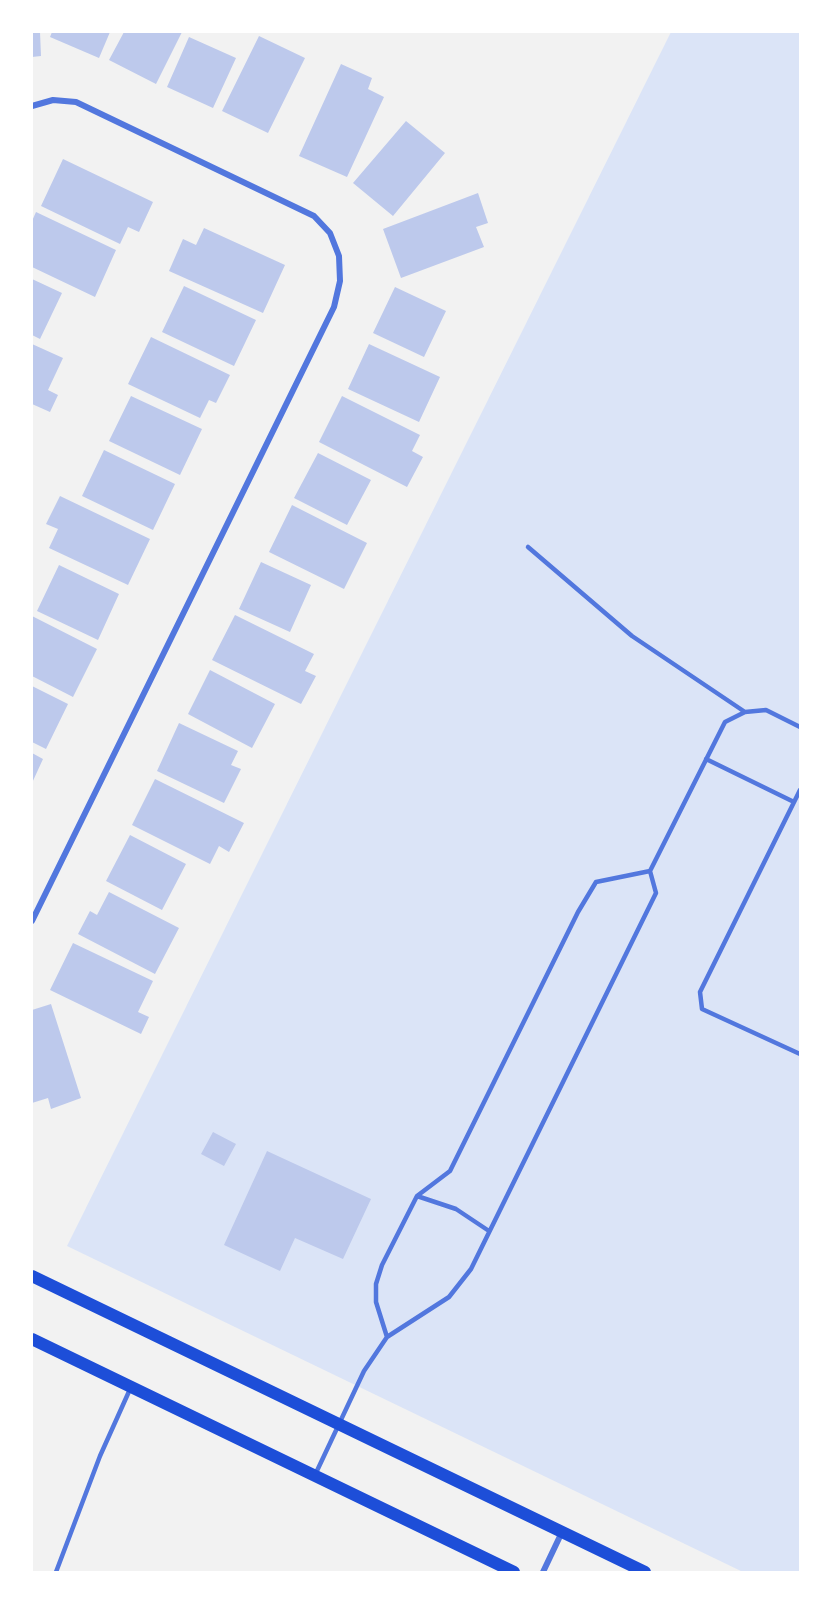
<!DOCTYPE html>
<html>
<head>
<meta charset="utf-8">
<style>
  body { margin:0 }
  #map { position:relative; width:832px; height:1604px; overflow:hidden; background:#f2f2f2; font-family:"Source Sans 3",sans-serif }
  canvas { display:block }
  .frame { position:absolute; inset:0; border:33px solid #fff; pointer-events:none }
</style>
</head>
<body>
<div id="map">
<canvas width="832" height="1604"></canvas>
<div class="frame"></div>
</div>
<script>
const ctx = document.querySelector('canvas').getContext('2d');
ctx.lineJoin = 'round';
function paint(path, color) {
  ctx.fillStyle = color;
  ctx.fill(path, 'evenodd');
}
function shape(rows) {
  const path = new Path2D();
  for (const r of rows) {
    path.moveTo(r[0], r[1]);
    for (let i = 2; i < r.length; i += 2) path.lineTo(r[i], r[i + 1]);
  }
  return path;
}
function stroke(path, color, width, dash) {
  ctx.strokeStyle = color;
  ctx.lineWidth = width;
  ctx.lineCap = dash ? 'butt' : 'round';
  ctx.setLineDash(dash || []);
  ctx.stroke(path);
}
const green = shape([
  [671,32,800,32,800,1572,743,1572,67,1246]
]);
const building = shape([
  [32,32,40,32,41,56,32,57],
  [52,32,110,32,99,58,50,37],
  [124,32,182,32,156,84,109,60],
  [259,36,305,58,268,133,222,111],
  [189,37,236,58,213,108,167,87],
  [341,64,372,78,368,89,384,97,347,177,299,156],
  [406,121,445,153,393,216,353,183],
  [63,159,153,202,139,232,128,227,120,244,41,206],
  [478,193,488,223,476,227,484,247,401,278,383,229],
  [36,212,116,250,95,297,32,267,32,221],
  [204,228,285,265,263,313,169,271,183,239,196,245],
  [32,279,62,293,40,339,32,335],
  [184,286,256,320,234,366,162,332],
  [395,287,446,311,424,357,373,333],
  [151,337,230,375,216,403,209,400,200,418,128,384],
  [32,344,63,358,48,390,58,395,50,412,32,404],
  [369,344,440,377,419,422,348,389],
  [131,396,202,429,180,475,109,441],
  [342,396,420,435,412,451,423,457,407,487,319,442],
  [104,450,175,484,153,530,82,496],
  [318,453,371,480,347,525,294,498],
  [60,496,150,539,128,585,49,548,58,529,46,524],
  [292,505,367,543,344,589,269,552],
  [261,562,311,585,290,632,239,609],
  [59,565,119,594,98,640,37,611],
  [235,615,314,654,305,671,316,676,301,704,212,660],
  [32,616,97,649,73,697,32,676],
  [210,670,275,704,252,748,188,714],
  [32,686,68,704,46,749,32,742],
  [179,723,238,751,231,765,241,769,224,803,157,771],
  [32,753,43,759,32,783],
  [155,779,244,823,229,852,219,846,210,864,132,825],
  [130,835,186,864,162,910,106,881],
  [109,892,179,928,155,974,78,934,90,911,97,915],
  [73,943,153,981,138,1012,149,1017,141,1034,50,990],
  [51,1004,81,1098,51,1109,48,1098,32,1103,32,1010],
  [213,1132,236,1144,224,1166,201,1154],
  [267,1151,371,1199,343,1259,295,1238,280,1271,224,1245]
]);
const service = shape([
  [528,547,632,636,745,712],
  [706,759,794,802],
  [800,790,700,992,702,1009,800,1054],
  [417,1196,456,1209,489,1231],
  [387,1337,376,1302,376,1284,382,1265,417,1196,450,1171,578,912,596,882,650,871,725,722,745,712,766,710,800,727],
  [315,1475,364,1371,387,1337,449,1297,471,1269,656,893,650,871],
  [56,1572,100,1456,131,1387]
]);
const minor = shape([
  [32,106,53,100,76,102,314,216,330,233,339,256,340,281,334,307,32,921],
  [543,1572,562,1532]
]);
const secondary = shape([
  [32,1276,645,1572],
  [32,1339,514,1572]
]);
paint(green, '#dbe4f7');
paint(building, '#bdc9ec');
stroke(service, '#5277de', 4.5);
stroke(minor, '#5277de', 6);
stroke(secondary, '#1d4ed8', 12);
</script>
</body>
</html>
